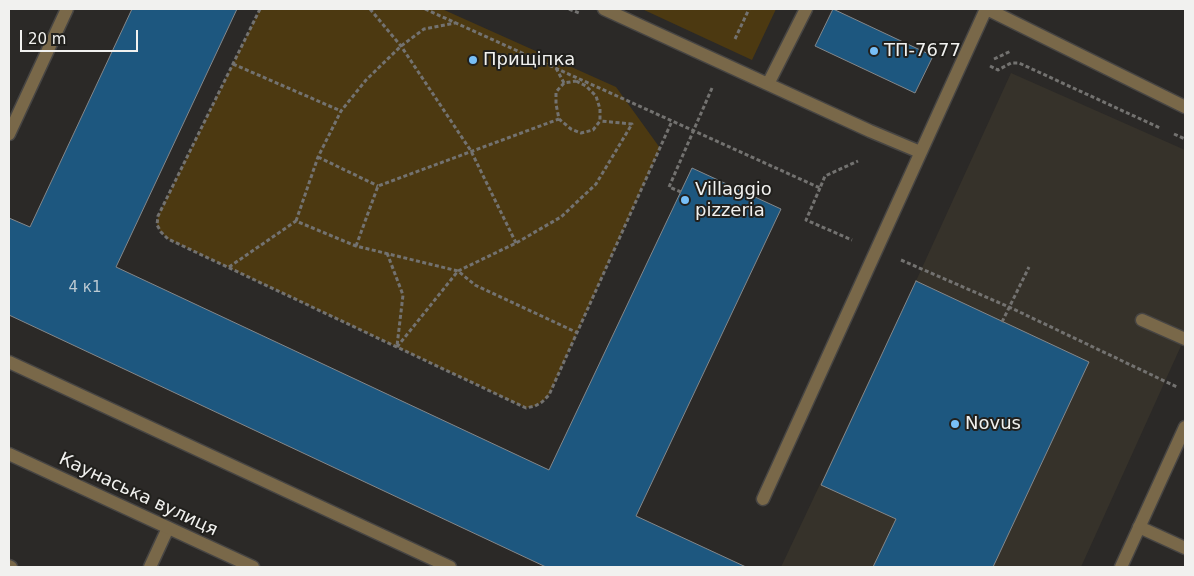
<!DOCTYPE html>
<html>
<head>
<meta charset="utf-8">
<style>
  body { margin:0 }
  #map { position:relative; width:1194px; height:576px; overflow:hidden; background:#2b2927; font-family:"DejaVu Sans",sans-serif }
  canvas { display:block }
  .frame { position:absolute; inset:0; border:10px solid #f1f1ef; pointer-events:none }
  .scale { position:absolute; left:20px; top:30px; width:118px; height:22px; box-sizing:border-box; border:2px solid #f1f1ef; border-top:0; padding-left:6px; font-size:15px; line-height:18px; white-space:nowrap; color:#f1f1ef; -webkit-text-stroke:4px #21201d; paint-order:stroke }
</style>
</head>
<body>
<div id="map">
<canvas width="1194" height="576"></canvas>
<div class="frame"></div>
<div class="scale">20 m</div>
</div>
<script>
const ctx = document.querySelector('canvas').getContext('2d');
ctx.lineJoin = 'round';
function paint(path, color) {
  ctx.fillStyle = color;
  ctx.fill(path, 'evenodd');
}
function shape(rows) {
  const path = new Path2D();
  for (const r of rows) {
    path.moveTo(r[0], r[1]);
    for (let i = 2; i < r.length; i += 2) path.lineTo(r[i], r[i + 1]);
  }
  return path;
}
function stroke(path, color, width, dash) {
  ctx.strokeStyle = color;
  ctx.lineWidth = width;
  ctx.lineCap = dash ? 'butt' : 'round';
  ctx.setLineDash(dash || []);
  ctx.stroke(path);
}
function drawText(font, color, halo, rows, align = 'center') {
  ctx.font = font + ' "DejaVu Sans",sans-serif';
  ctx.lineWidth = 4;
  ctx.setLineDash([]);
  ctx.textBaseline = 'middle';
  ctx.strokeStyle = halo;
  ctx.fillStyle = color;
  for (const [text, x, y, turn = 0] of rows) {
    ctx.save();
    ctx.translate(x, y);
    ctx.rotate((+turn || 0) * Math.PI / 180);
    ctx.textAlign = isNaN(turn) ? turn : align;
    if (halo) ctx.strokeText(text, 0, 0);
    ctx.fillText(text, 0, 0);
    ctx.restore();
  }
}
const built = shape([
  [1011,73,1185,150,1185,337,1081,567,781,567,916,281]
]);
const green = shape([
  [260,9,442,9,616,87,660,148,549,395,542,402,535,406,526,408,168,239,161,232,157,225,158,216],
  [642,9,776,9,752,60]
]);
const building = shape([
  [132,9,237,9,116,267,549,470,692,168,781,209,636,516,746,567,546,567,9,315,9,218,30,227,132,9],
  [833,9,933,56,915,93,815,46,833,9],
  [916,281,1089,362,993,567,873,567,896,519,821,485,916,281]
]);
const path = shape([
  [260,9,158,216,157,225,161,232,168,239,526,408,535,406,542,402,549,395,672,121],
  [370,9,401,46,471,151,516,243],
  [425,9,820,188,825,176,858,161],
  [569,9,579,13],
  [735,39,749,9],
  [994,59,1011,51],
  [233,64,341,111],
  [990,66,998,70,1011,63,1019,63,1160,128],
  [556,68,564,83],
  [576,81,586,86,596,96,600,109,600,121,593,130,581,133,571,129,559,119,556,104,556,92,564,83,576,81],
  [1174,134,1185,139],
  [318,157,378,186],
  [820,188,806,220,852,240],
  [681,192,669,187,712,88],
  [296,221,318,157,341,111,366,80,401,46,424,29,455,23],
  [356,246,378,186,559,119],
  [387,253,403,295,397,346],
  [901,260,1009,307,1177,387],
  [229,267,296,221,356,246,458,271,475,285,578,333],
  [1002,322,1029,267],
  [397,347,458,271,516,243,561,217,596,184,632,124,600,121]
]);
const lane = shape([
  [604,9,870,131,920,152],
  [987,9,1185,107],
  [768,84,806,9],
  [9,134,67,9],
  [1142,320,1185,339],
  [9,362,450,567],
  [763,499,986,9],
  [1139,527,1185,548],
  [9,566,11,567],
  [150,567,168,528]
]);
const street = shape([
  [9,454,253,567],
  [1121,567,1185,427]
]);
const markers = [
  [874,51,5,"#78bff7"],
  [473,60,5,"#78bff7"],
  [685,200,5,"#78bff7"],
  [955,424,5,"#78bff7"]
];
const numberNames = [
  ["4 к1",85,288]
];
const poiNames = [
  ["ТП-7677",884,51],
  ["Прищіпка",483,60],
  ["Villaggio",695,190],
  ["pizzeria",695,211],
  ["Novus",965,424]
];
const streetNames = [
  ["Каунаська вулиця",138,495,25]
];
paint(built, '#36322a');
paint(green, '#4c3911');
paint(building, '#1d577f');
stroke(building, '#84878a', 1);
stroke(lane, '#474543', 15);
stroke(street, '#474543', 15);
stroke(path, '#737270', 3, [4, 2.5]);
stroke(lane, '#796849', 12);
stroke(street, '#796849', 12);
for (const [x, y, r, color] of markers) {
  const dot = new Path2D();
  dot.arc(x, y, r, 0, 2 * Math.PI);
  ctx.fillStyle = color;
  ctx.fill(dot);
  stroke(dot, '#21201d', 2);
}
drawText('15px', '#bccad3', null, numberNames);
drawText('18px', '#f1f1ef', '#21201d', poiNames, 'left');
drawText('18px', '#f1f1ef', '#21201d', streetNames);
</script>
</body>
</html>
